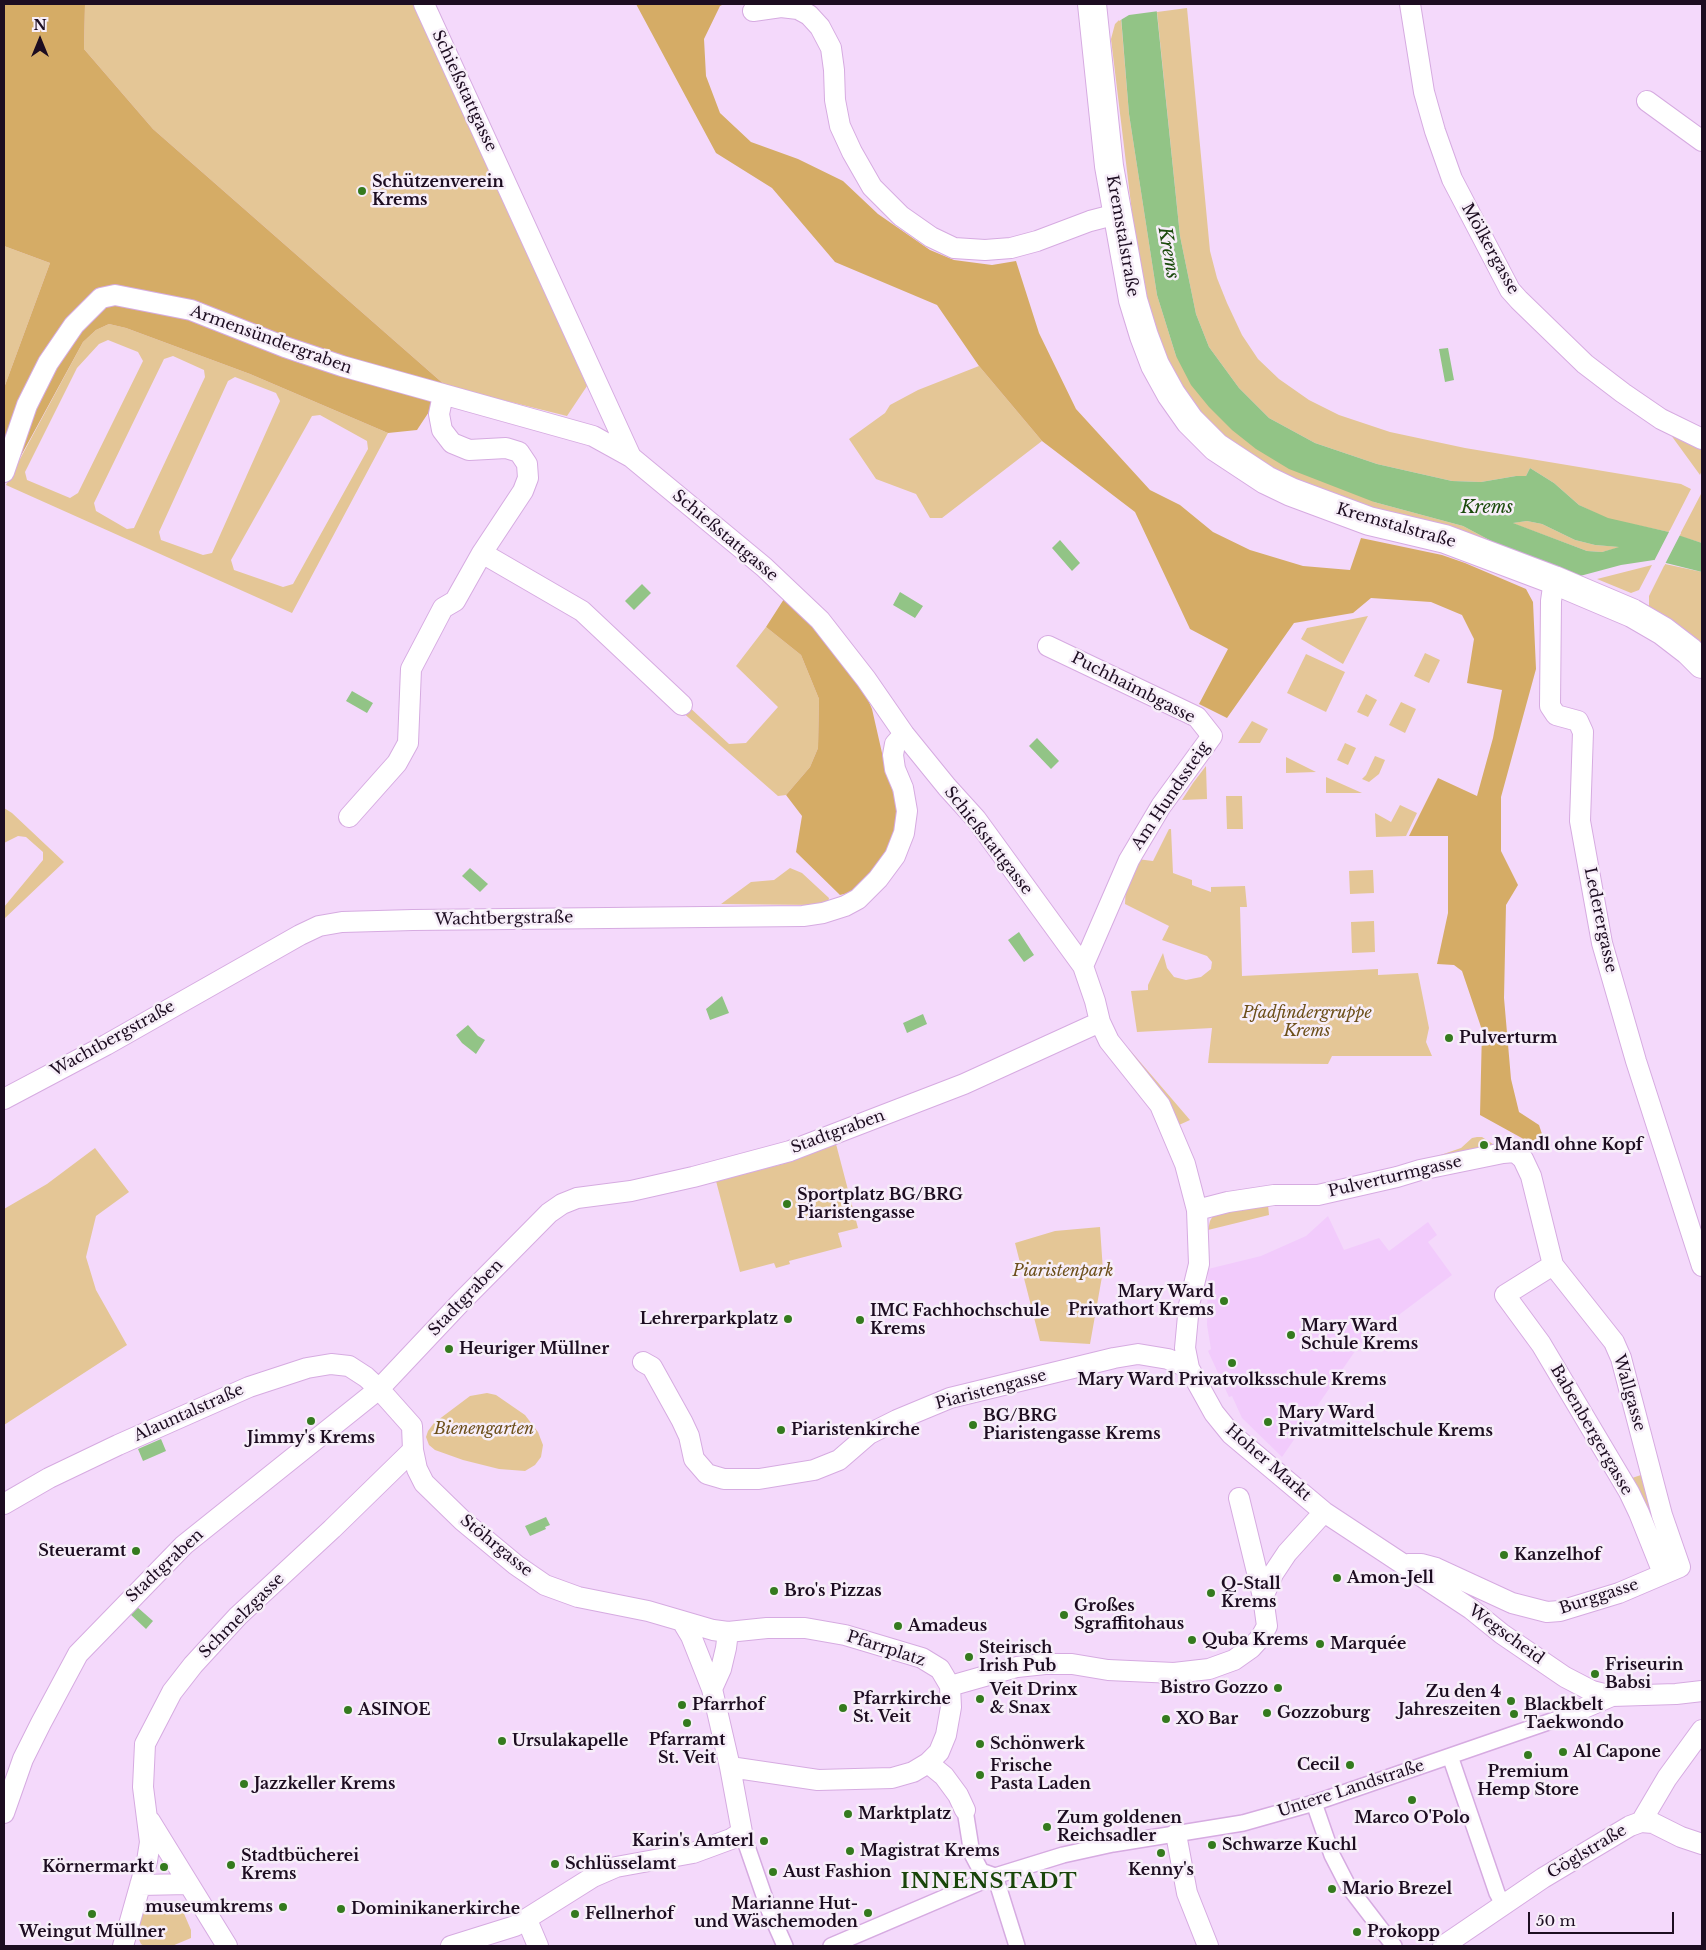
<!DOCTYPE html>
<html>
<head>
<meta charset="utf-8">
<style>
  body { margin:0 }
  #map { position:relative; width:1706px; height:1950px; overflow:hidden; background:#f4d9fb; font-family:"Libre Baskerville",serif }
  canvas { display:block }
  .frame { position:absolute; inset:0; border:5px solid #1d0d21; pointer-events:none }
  .north { position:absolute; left:15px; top:15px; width:50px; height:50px; -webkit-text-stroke:4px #f7eef9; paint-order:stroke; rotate:0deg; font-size:14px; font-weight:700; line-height:20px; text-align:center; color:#1d0d21 }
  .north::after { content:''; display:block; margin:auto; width:18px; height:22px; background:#1d0d21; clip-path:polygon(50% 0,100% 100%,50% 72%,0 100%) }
  .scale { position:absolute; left:1528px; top:1912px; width:146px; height:22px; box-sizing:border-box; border:2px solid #1d0d21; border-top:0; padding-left:6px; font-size:15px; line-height:18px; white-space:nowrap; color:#1d0d21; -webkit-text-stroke:4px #f7eef9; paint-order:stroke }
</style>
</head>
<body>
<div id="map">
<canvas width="1706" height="1950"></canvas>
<div class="frame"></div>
<div class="north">N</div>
<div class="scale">50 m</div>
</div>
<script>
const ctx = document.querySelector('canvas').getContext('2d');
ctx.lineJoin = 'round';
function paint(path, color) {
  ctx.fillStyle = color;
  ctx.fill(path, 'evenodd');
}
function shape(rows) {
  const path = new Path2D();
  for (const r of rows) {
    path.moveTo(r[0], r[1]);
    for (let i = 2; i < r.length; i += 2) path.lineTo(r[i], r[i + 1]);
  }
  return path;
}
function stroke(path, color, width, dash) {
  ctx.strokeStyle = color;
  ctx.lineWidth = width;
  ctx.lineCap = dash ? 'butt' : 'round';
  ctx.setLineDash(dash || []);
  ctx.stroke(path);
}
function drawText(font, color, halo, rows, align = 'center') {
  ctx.font = font + ' "Libre Baskerville",serif';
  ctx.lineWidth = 5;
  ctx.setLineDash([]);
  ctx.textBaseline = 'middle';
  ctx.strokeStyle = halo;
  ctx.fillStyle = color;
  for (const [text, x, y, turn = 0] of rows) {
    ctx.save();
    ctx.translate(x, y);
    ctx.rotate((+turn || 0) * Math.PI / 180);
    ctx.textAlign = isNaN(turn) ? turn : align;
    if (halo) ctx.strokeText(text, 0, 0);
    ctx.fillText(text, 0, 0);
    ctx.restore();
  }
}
const built = shape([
  [1328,1216,1344,1250,1379,1238,1389,1251,1428,1222,1437,1235,1428,1242,1452,1275,1360,1344,1282,1457,1242,1418,1232,1396,1229,1397,1208,1351,1211,1349,1207,1325,1208,1269,1261,1256,1306,1236]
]);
const green = shape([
  [85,4,415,4,587,386,567,416,446,386,153,129,84,49],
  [1187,8,1210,251,1217,278,1227,303,1242,335,1258,359,1279,379,1309,400,1339,415,1390,432,1465,448,1681,484,1691,489,1669,532,1608,519,1579,505,1554,483,1530,468,1526,476,1516,476,1481,482,1452,481,1377,464,1315,443,1269,418,1239,388,1209,347,1196,314,1180,236,1157,12],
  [1121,18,1129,114,1157,295,1176,356,1374,502,1463,526,1495,543,1462,532,1371,510,1284,477,1226,437,1201,412,1182,389,1168,360,1156,331,1147,297,1134,229,1111,39,1115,24],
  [4,246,50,263,4,388],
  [109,324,126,328,250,374,388,433,292,613,6,485,83,342,96,330],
  [108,340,138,352,143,361,78,493,70,498,27,480,25,472,77,368,99,344],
  [173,356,204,370,205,377,134,528,127,529,96,511,94,503,164,359],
  [235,377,276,393,280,401,212,553,203,555,161,540,159,532,228,381],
  [320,415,367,441,368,449,293,584,283,587,234,570,231,560,312,416],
  [979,366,1042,441,942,518,930,518,916,494,876,479,849,439,885,413,890,405,918,390],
  [1668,431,1702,448,1702,470,1700,475],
  [1701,494,1702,495,1702,543,1679,536],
  [1527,521,1542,524,1575,540,1595,545,1621,547,1602,552,1587,551,1512,523],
  [1665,564,1702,572,1702,649,1649,609,1649,596],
  [1652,565,1639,590,1631,593,1597,579],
  [1368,616,1343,664,1301,639,1307,628],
  [766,627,801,655,819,699,818,748,810,767,786,795,778,796,681,711,687,705,729,744,746,743,778,707,736,666],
  [1425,653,1440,660,1429,683,1414,676],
  [1306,654,1345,672,1326,712,1287,693],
  [1366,694,1377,700,1368,717,1357,712],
  [1401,702,1416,709,1405,733,1389,725],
  [1252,721,1268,729,1260,743,1238,743],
  [1345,743,1356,748,1348,765,1337,760],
  [1375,756,1385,760,1379,774,1369,782,1362,779,1366,775],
  [1286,757,1316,772,1286,773],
  [1206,766,1207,799,1182,800,1193,783],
  [1326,777,1362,793,1326,793],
  [1226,796,1242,796,1243,829,1227,829],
  [1400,805,1417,813,1406,836,1376,837,1375,813,1391,822],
  [4,808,12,813,64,862,4,919,4,907,43,860,43,852,26,837,18,836,4,843],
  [1169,829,1171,829,1173,873,1192,880,1192,885,1211,892,1211,887,1245,886,1247,907,1240,907,1242,976,1378,969,1378,975,1418,973,1429,1028,1426,1042,1432,1056,1332,1056,1328,1064,1208,1063,1212,1028,1137,1032,1131,991,1148,990,1148,985,1163,953,1167,968,1174,977,1186,980,1201,977,1211,969,1212,962,1207,956,1162,940,1169,926,1125,904,1126,883,1137,859,1153,861],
  [790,868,802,873,829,898,828,903,815,905,721,904,751,882,774,880],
  [1373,870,1374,893,1350,894,1349,871],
  [1374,921,1375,952,1352,953,1351,922],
  [1127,1048,1129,1049,1190,1120,1179,1125,1126,1050],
  [1477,1137,1482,1137,1496,1146,1423,1161,1461,1148,1472,1138],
  [836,1144,858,1228,838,1233,842,1247,789,1261,790,1264,776,1268,774,1263,740,1272,716,1181,783,1164],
  [95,1148,129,1192,96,1216,86,1257,96,1290,127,1345,4,1425,4,1209,47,1184],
  [1268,1205,1269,1215,1208,1230,1210,1221,1214,1214],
  [1100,1227,1103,1271,1090,1344,1040,1341,1015,1243,1055,1231],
  [487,1393,496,1395,525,1415,538,1432,543,1445,541,1457,535,1465,525,1471,499,1469,463,1460,435,1450,429,1445,426,1437,428,1431,434,1423,470,1396],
  [1641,1475,1652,1507,1645,1510,1632,1478],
  [180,1908,182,1909,191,1930,191,1938,172,1946,144,1946,141,1944,135,1931,141,1909]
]);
const forest = shape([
  [4,4,85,4,84,49,153,129,446,386,417,430,388,433,250,374,126,328,109,324,96,330,83,342,11,474,4,471,4,388,50,263,4,246],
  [636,4,724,4,720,6,704,39,706,76,720,113,751,142,798,159,843,181,878,214,930,250,954,260,992,265,1016,261,1039,333,1076,409,1150,490,1180,505,1213,532,1250,550,1303,566,1350,570,1361,538,1442,555,1465,563,1526,589,1533,602,1536,669,1501,797,1501,851,1518,885,1506,905,1504,998,1511,1079,1519,1112,1539,1125,1544,1140,1529,1142,1480,1115,1482,1030,1462,971,1454,965,1437,964,1448,913,1448,836,1409,836,1438,778,1477,796,1493,738,1502,690,1467,683,1474,639,1462,615,1431,602,1371,598,1353,613,1294,623,1227,718,1199,704,1228,649,1190,629,1135,512,1042,441,979,366,937,305,835,262,772,188,716,153],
  [784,599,813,628,862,686,872,709,885,766,896,802,897,821,893,840,871,873,852,892,840,895,796,852,802,816,786,795,810,767,818,748,819,699,801,655,766,627]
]);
const water = shape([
  [1120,4,1156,4,1180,236,1196,314,1209,347,1239,388,1269,418,1315,443,1377,464,1452,481,1481,482,1516,476,1526,476,1530,468,1554,483,1579,505,1608,518,1669,532,1702,543,1702,572,1654,560,1621,565,1580,576,1495,543,1463,526,1374,502,1289,469,1256,449,1232,430,1209,407,1191,385,1176,356,1157,295,1129,114],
  [1527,521,1542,524,1575,540,1595,545,1619,547,1602,552,1587,551,1513,523],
  [1448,348,1454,380,1445,382,1439,349],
  [1060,540,1080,563,1072,571,1052,548],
  [642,584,651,593,634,610,625,601],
  [900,592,923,606,915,618,893,605],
  [352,691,373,703,367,713,346,701],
  [1037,738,1059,761,1051,769,1029,746],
  [470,868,488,884,480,892,462,876],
  [1019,932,1034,955,1024,962,1008,940],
  [722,996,729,1013,710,1020,706,1009],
  [923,1014,927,1024,907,1033,903,1023],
  [468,1025,478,1036,485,1040,476,1054,462,1043,456,1035],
  [161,1439,166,1451,143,1461,138,1449],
  [546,1517,550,1525,545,1527,546,1529,530,1536,525,1526],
  [136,1606,153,1621,146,1629,129,1613]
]);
const pier = shape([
  [1117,4,1158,4,1159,11,1129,15,1119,21],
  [1670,530,1681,533,1664,566,1653,563]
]);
const pedestrian = shape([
  [1450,1756,1497,1893,1503,1904],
  [1314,1803,1332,1855,1348,1886,1394,1946],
  [965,1810,972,1854,981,1871,995,1876],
  [742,1832,769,1910,785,1946],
  [995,1876,1017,1946],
  [831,1946,995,1876,1063,1855,1113,1844,1243,1823,1314,1803,1563,1717]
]);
const minor = shape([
  [424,4,631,457,764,567,820,620,866,679,904,734,947,787,976,819,1083,966,1095,1001,1100,1022,1109,1041,1160,1105,1185,1164,1197,1210,1199,1264,1189,1305,1185,1348,1189,1368,1214,1413,1231,1434,1324,1512,1471,1609,1502,1634,1565,1677,1592,1691,1612,1696],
  [1410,4,1424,92,1435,131,1452,179,1510,290,1519,300,1585,364,1623,393,1661,419,1702,439],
  [753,11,781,7,798,9,809,15,820,27,831,48,834,70,835,100,840,126,852,152,872,187,901,216,931,237,954,248,985,250,1011,248,1037,241,1090,221,1117,214],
  [1647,101,1702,141],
  [4,472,27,405,48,363,74,325,101,298,115,295,191,310,285,347,342,366,593,436,631,457],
  [482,553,582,611,682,705],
  [1554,580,1551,601,1550,706,1556,715,1578,721,1583,732,1580,821,1602,943,1636,1061,1702,1266],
  [1048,646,1197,717,1212,736,1161,806,1129,860,1083,966],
  [349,817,397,763,408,743,411,669,443,608,455,601,482,553,523,491,528,478,527,464,519,452,506,448,469,450,452,443,442,430,439,414,443,395],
  [4,1099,106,1045,300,935,319,926,342,922,413,920,803,916,823,913,845,906,858,899,878,879,895,856,904,833,907,811,903,788,895,769,893,755,895,744,904,734],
  [1197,1210,1228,1202,1274,1195,1318,1195,1397,1177,1420,1170,1503,1153,1515,1152,1523,1159,1531,1176,1553,1265,1614,1342,1621,1358,1662,1515,1680,1567,1619,1593,1560,1611,1547,1612,1512,1603,1436,1568,1421,1564,1408,1564],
  [1553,1265,1505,1295,1541,1344,1629,1492,1639,1513,1663,1573],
  [643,1362,652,1367,682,1421,689,1436,694,1459,707,1474,724,1479,759,1479,814,1470,839,1460,869,1434,897,1420,950,1398,1114,1358,1138,1354,1168,1359,1189,1368],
  [4,1504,49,1478,118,1445,249,1387,307,1368,331,1364,349,1366,366,1377,379,1389,412,1426,413,1450,417,1469,424,1483,463,1521,516,1565,545,1585,578,1597,648,1611,713,1630,728,1632,767,1628,805,1628,845,1635,922,1658,940,1669,950,1686,951,1707,946,1735,939,1752,928,1763],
  [1263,1597,1273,1574,1287,1553,1324,1512],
  [950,1686,1017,1667,1045,1664,1072,1664,1108,1670,1174,1673,1209,1669,1234,1660,1251,1648,1261,1637,1267,1626,1263,1597,1239,1498],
  [712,1689,721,1669,726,1648,728,1632],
  [1563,1717,1612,1696,1676,1694,1702,1691],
  [730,1767,818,1780,892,1778,913,1772,928,1763,944,1776,958,1795,965,1810],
  [4,1813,23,1759,41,1723,78,1654,184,1545,379,1389,461,1302,549,1213,562,1204,577,1198,631,1191,693,1177,790,1151,964,1084,1100,1022],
  [150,1821,227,1946],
  [1641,1822,1653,1823,1681,1837,1702,1844],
  [1176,1834,1187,1893,1208,1946],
  [140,1885,188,1884],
  [527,1920,538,1946],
  [123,1946,147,1861,150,1842,143,1787,145,1744,172,1692,193,1665,238,1616,332,1529,413,1450],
  [451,1946,515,1926,593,1877,616,1867,693,1853,731,1839,742,1832,730,1767,712,1689,691,1636,682,1621],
  [1443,1946,1543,1878,1630,1826,1641,1822,1667,1778,1702,1730]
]);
const secondary = shape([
  [1092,4,1109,166,1133,300,1144,336,1155,365,1171,394,1190,421,1216,447,1266,480,1291,492,1369,521,1445,539,1554,580,1632,613,1663,631,1689,651,1702,664]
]);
const markers = [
  [362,191,5,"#347a1e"],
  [1449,1038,5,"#347a1e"],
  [1484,1145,5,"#347a1e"],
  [787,1204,5,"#347a1e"],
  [1224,1301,5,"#347a1e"],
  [788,1319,5,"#347a1e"],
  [860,1320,5,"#347a1e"],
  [1291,1335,5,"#347a1e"],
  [449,1349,5,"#347a1e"],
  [1232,1363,5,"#347a1e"],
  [311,1421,5,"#347a1e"],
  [1268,1422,5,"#347a1e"],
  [973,1425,5,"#347a1e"],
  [781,1430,5,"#347a1e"],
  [136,1551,5,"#347a1e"],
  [1504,1555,5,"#347a1e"],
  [1337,1578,5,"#347a1e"],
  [774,1591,5,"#347a1e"],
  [1211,1593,5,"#347a1e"],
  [1064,1615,5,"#347a1e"],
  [898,1626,5,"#347a1e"],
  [1192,1640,5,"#347a1e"],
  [1320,1644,5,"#347a1e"],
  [969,1657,5,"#347a1e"],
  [1595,1674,5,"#347a1e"],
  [1278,1688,5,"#347a1e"],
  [980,1699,5,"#347a1e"],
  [1511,1701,5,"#347a1e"],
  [682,1705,5,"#347a1e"],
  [843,1708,5,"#347a1e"],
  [348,1710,5,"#347a1e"],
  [1267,1713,5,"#347a1e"],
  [1514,1714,5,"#347a1e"],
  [1166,1719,5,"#347a1e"],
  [687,1723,5,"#347a1e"],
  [502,1741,5,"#347a1e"],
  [980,1744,5,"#347a1e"],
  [1563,1752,5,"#347a1e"],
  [1528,1755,5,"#347a1e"],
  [1350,1765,5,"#347a1e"],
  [980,1775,5,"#347a1e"],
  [244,1784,5,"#347a1e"],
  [1412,1800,5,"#347a1e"],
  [848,1814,5,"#347a1e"],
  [1047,1827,5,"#347a1e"],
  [764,1841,5,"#347a1e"],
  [1212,1845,5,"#347a1e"],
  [850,1851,5,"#347a1e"],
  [1161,1853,5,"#347a1e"],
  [555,1864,5,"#347a1e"],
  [231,1865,5,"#347a1e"],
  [164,1867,5,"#347a1e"],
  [773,1872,5,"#347a1e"],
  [1332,1889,5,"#347a1e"],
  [283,1907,5,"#347a1e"],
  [341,1909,5,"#347a1e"],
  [868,1913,5,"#347a1e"],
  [92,1914,5,"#347a1e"],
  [575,1914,5,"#347a1e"],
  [1357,1932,5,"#347a1e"]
];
const streetNames = [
  ["Schießstattgasse",464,91,65],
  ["Kremstalstraße",1122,236,80],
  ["Mölkergasse",1490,249,61],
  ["Armensündergraben",271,340,20],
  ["Kremstalstraße",1396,526,16],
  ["Schießstattgasse",725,536,40],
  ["Puchhaimbgasse",1133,688,27],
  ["Am Hundssteig",1171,796,-56],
  ["Schießstattgasse",988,841,52],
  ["Wachtbergstraße",504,919,-1],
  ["Lederergasse",1600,920,78],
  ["Wachtbergstraße",113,1039,-29],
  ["Stadtgraben",838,1132,-20],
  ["Pulverturmgasse",1395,1177,-13],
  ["Stadtgraben",466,1298,-46],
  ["Piaristengasse",991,1390,-15],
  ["Wallgasse",1629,1393,74],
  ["Alauntalstraße",189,1413,-24],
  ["Babenbergergasse",1591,1430,60],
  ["Hoher Markt",1268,1463,41],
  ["Stöhrgasse",496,1546,39],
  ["Stadtgraben",165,1566,-43],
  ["Burggasse",1599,1597,-18],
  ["Schmelzgasse",242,1616,-45],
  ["Wegscheid",1506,1635,36],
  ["Pfarrplatz",886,1649,18],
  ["Untere Landstraße",1351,1789,-18],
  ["Göglstraße",1587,1852,-31]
];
const poiNames = [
  ["Schützenverein",372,182],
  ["Krems",372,200],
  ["Pulverturm",1459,1038],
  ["Mandl ohne Kopf",1494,1145],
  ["Sportplatz BG/BRG",797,1195],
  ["Piaristengasse",797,1213],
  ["Mary Ward",1214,1292,"right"],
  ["Privathort Krems",1214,1310,"right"],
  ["IMC Fachhochschule",870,1311],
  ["Krems",870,1329],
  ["Lehrerparkplatz",778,1319,"right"],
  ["Mary Ward",1301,1326],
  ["Schule Krems",1301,1344],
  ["Heuriger Müllner",459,1349],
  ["Mary Ward Privatvolksschule Krems",1232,1380,"center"],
  ["Mary Ward",1278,1413],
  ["Privatmittelschule Krems",1278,1431],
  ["BG/BRG",983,1416],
  ["Piaristengasse Krems",983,1434],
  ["Piaristenkirche",791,1430],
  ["Jimmy's Krems",311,1438,"center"],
  ["Steueramt",126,1551,"right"],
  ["Kanzelhof",1514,1555],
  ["Amon-Jell",1347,1578],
  ["Q-Stall",1221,1584],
  ["Krems",1221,1602],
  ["Bro's Pizzas",784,1591],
  ["Großes",1074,1606],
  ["Sgraffitohaus",1074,1624],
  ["Amadeus",908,1626],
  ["Quba Krems",1202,1640],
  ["Marquée",1330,1644],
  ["Steirisch",979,1648],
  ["Irish Pub",979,1666],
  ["Friseurin",1605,1665],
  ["Babsi",1605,1683],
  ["Bistro Gozzo",1268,1688,"right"],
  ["Veit Drinx",990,1690],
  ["& Snax",990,1708],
  ["Zu den 4",1501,1692,"right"],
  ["Jahreszeiten",1501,1710,"right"],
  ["Pfarrkirche",853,1699],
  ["St. Veit",853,1717],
  ["Pfarrhof",692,1705],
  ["Blackbelt",1524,1705],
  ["Taekwondo",1524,1723],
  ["ASINOE",358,1710],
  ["Gozzoburg",1277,1713],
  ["XO Bar",1176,1719],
  ["Pfarramt",687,1740,"center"],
  ["St. Veit",687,1758,"center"],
  ["Ursulakapelle",512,1741],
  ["Schönwerk",990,1744],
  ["Al Capone",1573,1752],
  ["Cecil",1340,1765,"right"],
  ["Frische",990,1766],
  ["Pasta Laden",990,1784],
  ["Premium",1528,1772,"center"],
  ["Hemp Store",1528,1790,"center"],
  ["Jazzkeller Krems",254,1784],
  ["Marktplatz",858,1814],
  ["Zum goldenen",1057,1818],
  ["Reichsadler",1057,1836],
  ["Marco O'Polo",1412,1818,"center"],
  ["Karin's Amterl",754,1841,"right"],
  ["Schwarze Kuchl",1222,1845],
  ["Magistrat Krems",860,1851],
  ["Stadtbücherei",241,1856],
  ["Krems",241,1874],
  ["Schlüsselamt",565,1864],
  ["Körnermarkt",154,1867,"right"],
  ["Kenny's",1161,1870,"center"],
  ["Aust Fashion",783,1872],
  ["Mario Brezel",1342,1889],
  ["Marianne Hut-",858,1904,"right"],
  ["und Wäschemoden",858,1922,"right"],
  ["museumkrems",273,1907,"right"],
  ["Dominikanerkirche",351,1909],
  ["Fellnerhof",585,1914],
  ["Weingut Müllner",92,1932,"center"],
  ["Prokopp",1367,1932]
];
const parkNames = [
  ["Pfadfindergruppe",1307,1013],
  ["Krems",1307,1031],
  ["Piaristenpark",1063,1271],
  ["Bienengarten",484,1429]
];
const waterNames = [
  ["Krems",1168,253,80],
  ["Krems",1487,508]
];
const districtNames = [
  ["INNENSTADT",989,1882]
];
paint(built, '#f2cbfc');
paint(green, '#e4c696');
paint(forest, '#d5ac66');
paint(water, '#92c486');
paint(pier, '#f4d9fb');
stroke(pedestrian, '#d6abe1', 18);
stroke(minor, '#d6abe1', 22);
stroke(secondary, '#d6abe1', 30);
stroke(pedestrian, '#fff', 15);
stroke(minor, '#fff', 20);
stroke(secondary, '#fff', 28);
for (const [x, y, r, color] of markers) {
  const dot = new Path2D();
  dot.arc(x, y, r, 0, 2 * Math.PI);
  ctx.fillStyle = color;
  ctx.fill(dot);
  stroke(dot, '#f7eef9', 2);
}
drawText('16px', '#1d0d21', '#f7eef9', streetNames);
drawText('bold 16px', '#1d0d21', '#f7eef9', poiNames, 'left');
drawText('italic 16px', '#6c4f1a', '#f7eef9', parkNames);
drawText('italic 18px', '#1b4b0c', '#f7eef9', waterNames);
ctx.letterSpacing = '1px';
drawText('bold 21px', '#19460a', '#f7eef9', districtNames);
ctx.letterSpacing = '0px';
</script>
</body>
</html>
